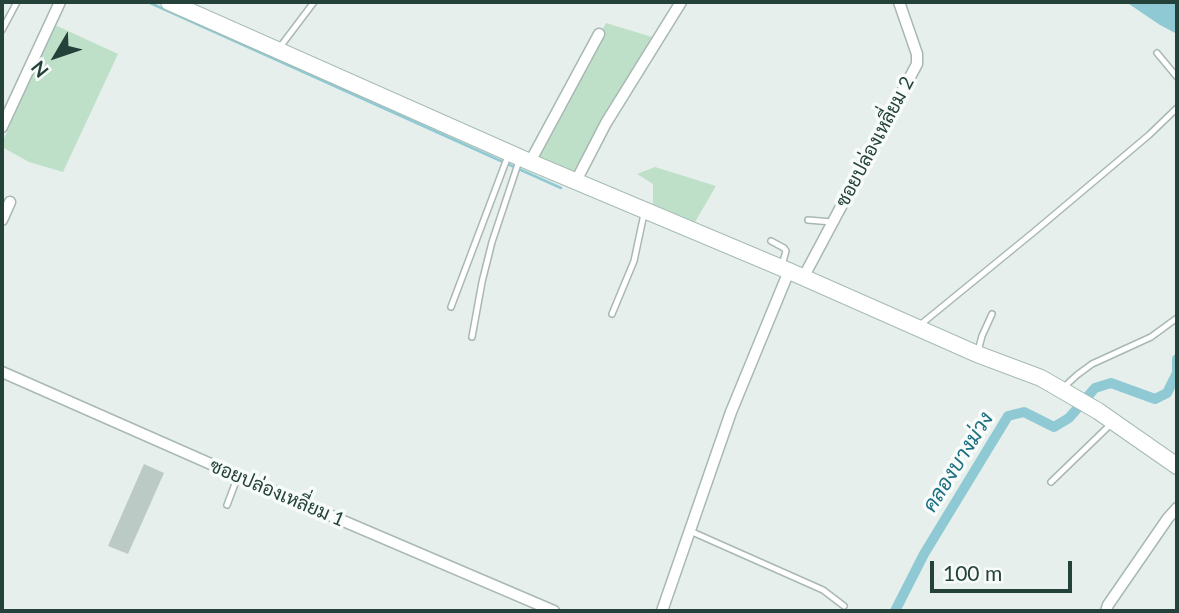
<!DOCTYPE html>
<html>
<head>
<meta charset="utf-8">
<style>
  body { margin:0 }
  #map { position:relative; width:1179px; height:613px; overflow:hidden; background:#e6efeb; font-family:Lato,sans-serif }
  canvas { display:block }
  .frame { position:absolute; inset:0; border:4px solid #24423a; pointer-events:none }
  .north { position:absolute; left:21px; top:21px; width:70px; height:70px; -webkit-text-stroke:5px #f7fbf9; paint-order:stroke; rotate:231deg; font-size:19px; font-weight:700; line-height:28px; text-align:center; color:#24423a }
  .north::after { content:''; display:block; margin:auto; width:24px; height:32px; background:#24423a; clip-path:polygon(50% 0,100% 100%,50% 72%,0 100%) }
  .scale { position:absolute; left:930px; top:561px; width:142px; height:32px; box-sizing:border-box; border:4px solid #24423a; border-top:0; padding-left:9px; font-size:21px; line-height:24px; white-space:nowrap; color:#24423a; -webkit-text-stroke:5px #f7fbf9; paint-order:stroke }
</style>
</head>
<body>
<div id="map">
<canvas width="1179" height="613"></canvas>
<div class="frame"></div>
<div class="north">N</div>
<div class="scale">100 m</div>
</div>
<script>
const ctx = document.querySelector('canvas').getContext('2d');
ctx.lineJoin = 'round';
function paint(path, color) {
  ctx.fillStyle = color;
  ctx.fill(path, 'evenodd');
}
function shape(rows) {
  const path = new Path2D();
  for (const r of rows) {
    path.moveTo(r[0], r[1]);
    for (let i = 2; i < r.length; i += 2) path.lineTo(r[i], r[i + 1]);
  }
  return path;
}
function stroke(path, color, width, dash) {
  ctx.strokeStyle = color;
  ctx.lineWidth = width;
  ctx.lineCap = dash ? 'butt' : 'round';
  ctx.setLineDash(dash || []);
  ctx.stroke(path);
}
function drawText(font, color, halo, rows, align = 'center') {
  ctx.font = font + ' Lato,Sarabun,sans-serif';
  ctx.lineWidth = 7;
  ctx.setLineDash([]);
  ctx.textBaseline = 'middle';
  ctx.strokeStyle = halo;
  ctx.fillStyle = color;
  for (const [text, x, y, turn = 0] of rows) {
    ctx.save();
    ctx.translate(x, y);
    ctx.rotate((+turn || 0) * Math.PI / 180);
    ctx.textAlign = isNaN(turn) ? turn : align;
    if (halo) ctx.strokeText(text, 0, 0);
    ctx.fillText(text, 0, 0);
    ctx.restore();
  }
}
const green = shape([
  [606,23,652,37,579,166,573,171,538,156],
  [55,25,118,54,63,172,29,162,2,147,2,143],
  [655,167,716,186,695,222,653,204,653,184,637,174]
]);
const water = shape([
  [1126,2,1177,2,1177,34,1160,25]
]);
const stream = shape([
  [148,2,561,188]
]);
const canal = shape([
  [895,611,924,554,1008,416,1024,412,1054,427,1069,418,1095,388,1111,383,1155,399,1167,393,1177,373,1177,359]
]);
const building = shape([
  [144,464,164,473,128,554,108,546]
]);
const lane = shape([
  [2,30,17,2],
  [280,47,314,2],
  [1157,53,1177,77],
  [808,220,832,222],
  [771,241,784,248,786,251,782,265],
  [451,307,508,156],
  [612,314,634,261,644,214],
  [920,325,1035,231,1149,135,1177,108],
  [472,337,482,282,492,242,519,161],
  [978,351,982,336,992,314],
  [1064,387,1077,375,1092,364,1151,337,1177,318],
  [1051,482,1111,424],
  [227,505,238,476],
  [690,531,823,590,844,606]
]);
const street = shape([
  [2,127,60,2],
  [530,162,599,34],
  [576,181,606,123,681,2],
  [2,220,10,202],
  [803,278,917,64,917,54,899,2],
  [2,372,238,476,554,611],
  [662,611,731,412,789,271],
  [1106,611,1108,605,1168,518,1177,508]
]);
const secondary = shape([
  [169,2,530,162,789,271,977,354,1041,378,1098,411,1177,466]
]);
const streetNames = [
  ["ซอยปล่องเหลี่ยม 2",875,142,-62],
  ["ซอยปล่องเหลี่ยม 1",277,493,23]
];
const waterNames = [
  ["คลองบางม่วง",958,462,-58]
];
paint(green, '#bfe0c8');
paint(water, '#8ec9d4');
stroke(stream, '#8ec9d4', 2.5);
stroke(canal, '#8ec9d4', 10);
paint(building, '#bbcac4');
stroke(lane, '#a8b8b2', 8);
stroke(street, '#a8b8b2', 13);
stroke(secondary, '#a4bbb3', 18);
stroke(lane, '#fff', 5);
stroke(street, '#fff', 10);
stroke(secondary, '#fff', 16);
drawText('19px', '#24423a', '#f7fbf9', streetNames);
drawText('italic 21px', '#1c6f80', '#f7fbf9', waterNames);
</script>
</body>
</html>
